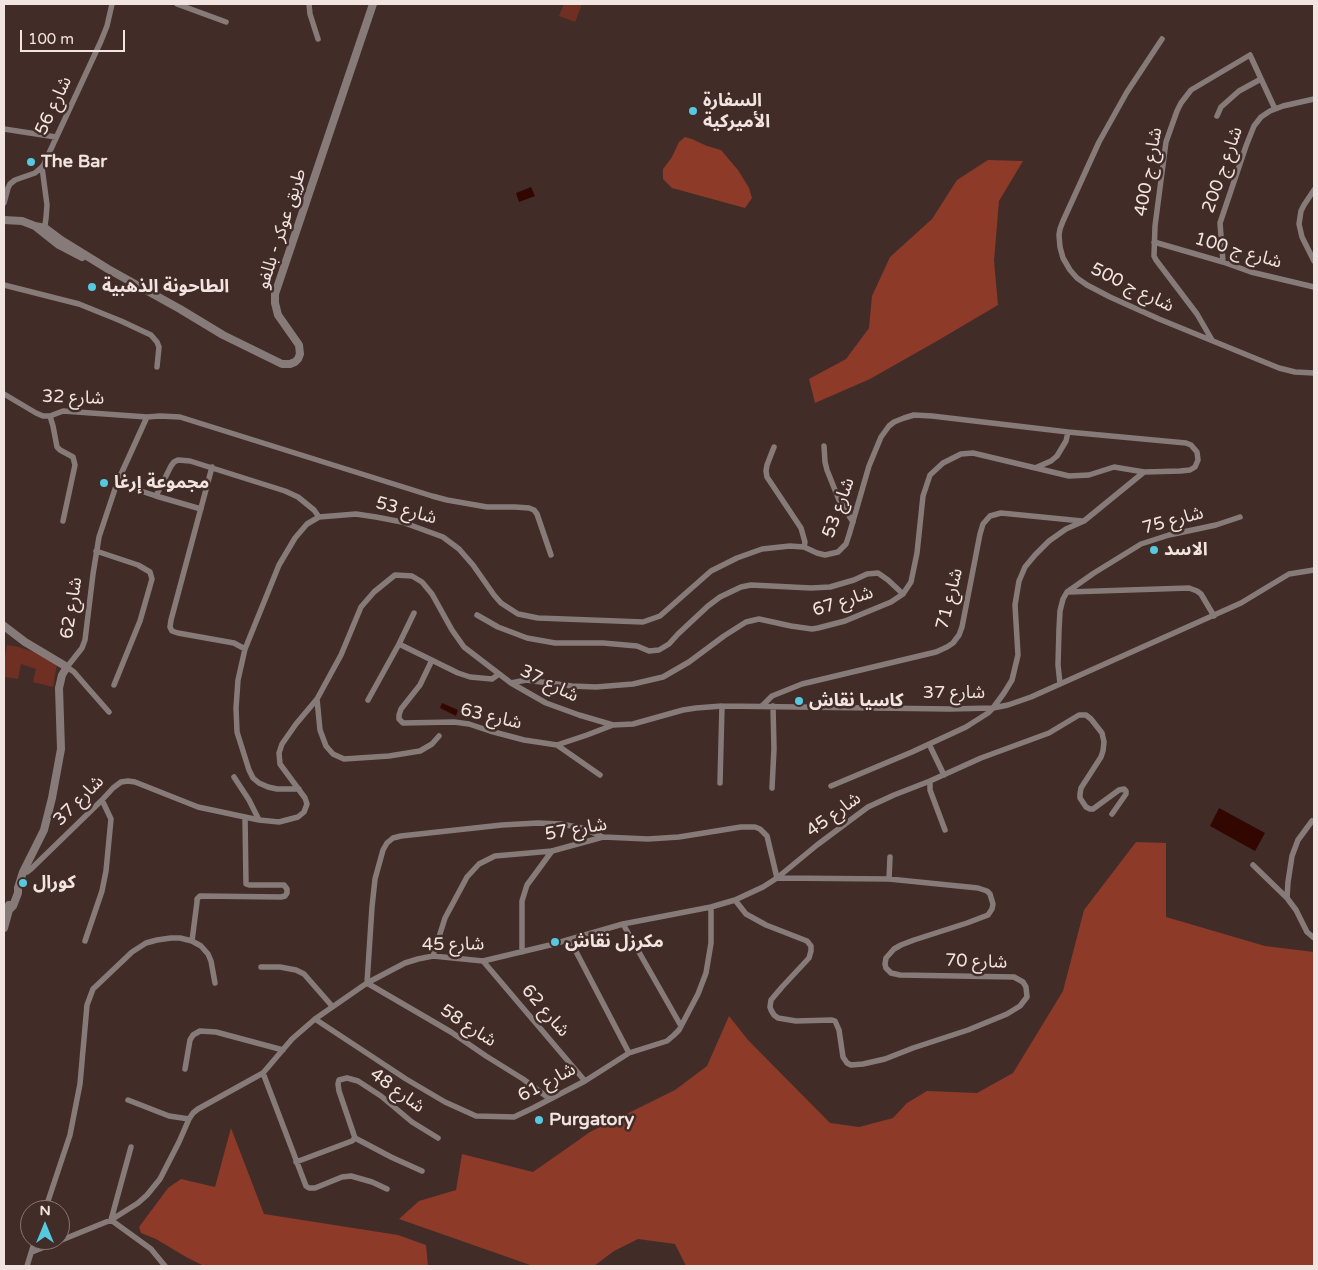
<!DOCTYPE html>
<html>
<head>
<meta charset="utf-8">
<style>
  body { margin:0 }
  #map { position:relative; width:1318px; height:1270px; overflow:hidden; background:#412c28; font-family:"Varela Round",sans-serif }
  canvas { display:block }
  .frame { position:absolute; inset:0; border:5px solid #f2e4e0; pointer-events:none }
  .north { position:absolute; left:20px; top:1200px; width:50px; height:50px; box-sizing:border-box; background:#412c28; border:1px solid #887672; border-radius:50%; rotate:0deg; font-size:14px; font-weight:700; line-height:20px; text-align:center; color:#f2e4e0 }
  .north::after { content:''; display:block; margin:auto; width:18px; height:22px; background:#56c9e1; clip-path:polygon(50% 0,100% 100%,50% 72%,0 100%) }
  .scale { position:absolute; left:20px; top:30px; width:105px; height:22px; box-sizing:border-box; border:2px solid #f2e4e0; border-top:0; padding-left:6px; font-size:15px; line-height:18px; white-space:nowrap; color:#f2e4e0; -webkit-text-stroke:4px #412c28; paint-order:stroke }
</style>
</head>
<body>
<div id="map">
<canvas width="1318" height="1270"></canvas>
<div class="frame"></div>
<div class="north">N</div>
<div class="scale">100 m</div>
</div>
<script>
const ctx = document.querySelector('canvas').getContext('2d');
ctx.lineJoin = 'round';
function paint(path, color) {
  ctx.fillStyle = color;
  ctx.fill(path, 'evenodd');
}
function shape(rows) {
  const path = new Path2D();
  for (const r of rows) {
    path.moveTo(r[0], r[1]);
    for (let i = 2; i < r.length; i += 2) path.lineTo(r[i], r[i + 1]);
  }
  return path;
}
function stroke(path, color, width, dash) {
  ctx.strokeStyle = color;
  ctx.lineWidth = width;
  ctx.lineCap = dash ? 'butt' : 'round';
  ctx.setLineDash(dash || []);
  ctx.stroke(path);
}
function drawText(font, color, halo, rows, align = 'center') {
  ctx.font = font + ' "Varela Round","Noto Sans Arabic",sans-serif';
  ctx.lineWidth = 5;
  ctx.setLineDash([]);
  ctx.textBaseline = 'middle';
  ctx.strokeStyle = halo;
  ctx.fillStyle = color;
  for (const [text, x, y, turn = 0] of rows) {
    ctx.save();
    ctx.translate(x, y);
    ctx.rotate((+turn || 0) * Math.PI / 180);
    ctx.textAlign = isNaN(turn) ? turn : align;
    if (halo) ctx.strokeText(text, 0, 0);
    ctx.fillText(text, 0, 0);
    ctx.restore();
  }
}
const green = shape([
  [564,4,582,4,575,22,559,16],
  [7,645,19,647,36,653,57,664,53,687,33,682,36,669,21,664,18,679,4,677,4,662]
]);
const forest = shape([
  [685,137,692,139,707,146,721,150,738,170,749,188,752,198,745,208,672,188,663,179,663,169,672,157,679,142],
  [988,160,1023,161,999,201,994,261,998,305,937,341,870,379,815,403,809,379,846,359,869,328,872,296,890,257,932,219,957,180],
  [1136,842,1166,843,1166,917,1265,946,1314,952,1314,1266,686,1266,675,1244,638,1239,614,1251,594,1266,533,1266,399,1219,419,1201,456,1190,462,1154,533,1172,590,1132,675,1090,707,1066,729,1016,748,1040,830,1123,859,1127,893,1118,907,1103,927,1091,977,1093,1013,1073,1063,991,1084,910],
  [231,1128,264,1214,398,1235,426,1245,428,1266,204,1266,186,1257,156,1239,141,1233,139,1227,168,1188,181,1179,215,1187]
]);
const water = shape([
  [531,187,535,196,519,202,516,193],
  [442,703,458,710,456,716,440,708],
  [1219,808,1265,833,1255,851,1210,826]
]);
const minor = shape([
  [177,4,226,22],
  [309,4,310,14,318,39],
  [1162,39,1127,92,1099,142,1063,221,1060,229,1059,235,1060,247,1063,258,1070,270,1077,278,1087,285,1110,297,1159,319,1279,368,1295,372,1314,373],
  [1217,116,1221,107,1239,91,1261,79],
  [4,129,56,137],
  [42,167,47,205,46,218,44,232],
  [1314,190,1304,205,1301,211,1299,224,1302,237,1314,261],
  [4,203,8,188,10,184,15,180,35,173,42,167,44,164,101,41,107,26,112,4],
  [1154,242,1223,262,1251,272,1314,287],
  [1223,262,1220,223,1246,146,1254,126,1261,117,1270,111,1283,106,1314,99],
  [4,285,79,304,121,321,151,335,157,342,159,347,157,367],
  [1212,340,1197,314,1156,260,1154,256,1155,226,1166,142,1177,111,1181,103,1191,90,1250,55,1275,109],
  [4,394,36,413,43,416,50,416,63,411,147,417,160,416,180,417,432,496,447,500,487,507,515,507,529,508,534,510,537,514,551,555],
  [50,416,53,426,57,447,60,450,73,457,75,465,63,521],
  [824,446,825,462,827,470,839,500,853,522],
  [774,447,767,465,766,471,767,477,801,528,805,542,804,547],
  [212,467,171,620,170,627,172,631,178,633,234,643,245,649],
  [1035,468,1051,461,1057,456,1066,441,1068,432],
  [117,483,156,496,201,509],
  [156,496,171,466,174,462,178,460,190,461,285,491,298,497,314,510,319,517],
  [96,551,138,565,150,572,152,579,140,621,114,685],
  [1068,592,1189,588,1197,591,1201,594,1214,616],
  [477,615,498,627,527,638,555,643,603,643,637,646,649,651,659,650,669,644,678,634,708,606,720,597,741,587,751,585,811,588,830,587,854,580,867,574,878,573,888,580,903,594],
  [399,644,458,673,470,677,492,679,499,674],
  [432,660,420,685,401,709,399,715,399,719,403,723,454,722,469,724,490,731,524,740,557,745,587,735,613,725],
  [511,683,526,680,572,686,596,687,633,684,663,677,689,662,724,636,746,622,759,619,791,626,812,629,818,628,845,621,891,602,903,594,911,582,917,553,923,496,930,475,943,463,961,454,973,453,1069,476,1089,475,1114,467,1144,472],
  [1060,684,1058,665,1059,629,1060,611,1063,599,1067,592,1094,573,1141,544,1169,535,1216,525,1240,517],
  [317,699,320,730,326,746,333,754,344,759,389,756,420,751,432,744,439,736],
  [368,700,399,644,414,613],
  [762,706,772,696,802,684,936,652,947,647,953,643,959,635,962,627,980,534,983,524,990,516,1001,513,1082,521],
  [109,712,87,687,74,672,67,667,82,648,85,640,93,574,99,537,117,483,147,417],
  [929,744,944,775],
  [557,745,600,775],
  [234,777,249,800,259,820],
  [930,781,930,790,945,830],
  [720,783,722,706],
  [772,788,774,749,773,706],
  [299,789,277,789,268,787,259,783,253,778,249,770,237,732,236,708,238,680,245,649,279,565,295,538,307,524,319,517,356,514,376,517,402,522,443,537,459,549,473,565,494,595,501,603,518,614,538,618,643,622,660,616,711,571,737,558,762,549,790,546,804,547,817,553,825,555,838,552,846,544,849,535,869,466,881,437,889,426,894,422,904,418,914,415,932,416,1068,432,1186,443,1191,445,1197,452,1198,460,1195,467,1190,470,1180,471,1144,472,1084,521,1066,529,1049,541,1035,555,1025,567,1019,581,1015,605,1018,655,1012,680,1004,693,993,708,988,713,966,727,912,752,831,786],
  [1253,865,1287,898,1296,910,1307,932,1314,938],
  [23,872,27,872,31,869,102,800,113,788,121,782,128,781,135,782,198,807,259,820,279,822,298,817,304,812,307,804,305,798,280,764,279,753,282,744,296,724,317,699,341,655,361,607,374,592,395,575,412,576,422,582,432,594,452,630,464,647,511,683,546,703,579,715,613,725,633,724,683,710,696,708,722,706,950,709,993,708,1008,705,1031,697,1241,603,1289,574,1314,570],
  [889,879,890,857],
  [1287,898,1288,882,1292,856,1298,840,1312,821],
  [623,924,681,1026],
  [570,940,629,1053],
  [85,941,102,891,106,871,111,819,102,800],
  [192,941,197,902,197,899,200,896,281,897,285,896,287,893,287,889,284,885,249,885,246,884,245,817],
  [522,952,522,901,527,885,552,851],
  [433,956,445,918,467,877,479,864,495,856,552,851,603,837,648,839,679,837,741,827,755,827,760,829,767,836,777,878,889,879,978,888,987,891,990,894,993,904,992,909,988,915,967,923,914,940,901,945,894,949,886,958,885,964,886,968,891,973,900,975,1014,977,1023,982,1026,987,1027,997,1020,1006,1007,1014,968,1030,913,1048,885,1059,863,1064,851,1065,847,1063,843,1057,839,1030,835,1021,832,1020,796,1021,778,1018,774,1015,771,1010,770,1007,771,1000,782,987,809,958,811,951,811,946,807,941,766,925,746,914,735,900],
  [483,961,585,1081],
  [261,967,280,967,296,970,304,974,332,1006],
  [315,1019,406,1079,445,1102,476,1116,514,1117,533,1108,585,1081,629,1053,667,1041,674,1035,679,1030,698,994,706,973,711,943,711,907],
  [185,1069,190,1040,193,1035,200,1031,216,1032,283,1050],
  [263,1073,306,1186,309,1188,315,1188,342,1177,351,1176,372,1182,387,1189],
  [550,1099,523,1079,486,1056,451,1032,367,983,372,907,375,879,383,850,387,843,393,838,401,836,502,825,538,823,561,824,582,828,603,837],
  [128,1100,169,1116,189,1119],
  [355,1138,391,1157,422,1171],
  [131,1147,111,1220,151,1249,165,1266],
  [296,1162,352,1141,355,1138,339,1091,338,1084,339,1080,347,1078,358,1081,381,1096,412,1122,438,1138],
  [45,1210,70,1135,80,1084,87,1005,93,989,132,952,146,943,157,940,171,938,180,938,192,941,201,946,208,954,211,961,215,983],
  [32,1252,111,1220,138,1203,147,1195,160,1179,179,1142,189,1119,193,1113,198,1109,263,1073,292,1039,315,1019,367,983,405,963,418,959,433,956,483,961,550,945,623,924,711,907,735,900,763,887,777,878,817,845,868,807,894,795,930,781,981,758,1049,733,1079,715,1086,715,1091,719,1102,733,1104,742,1103,751,1101,757,1081,788,1080,794,1080,798,1086,807,1090,809,1093,809,1119,790,1124,789,1126,791,1126,794,1112,814],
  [27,1266,35,1240]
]);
const tertiary = shape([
  [4,220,22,221,35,226,59,245,82,257],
  [35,226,45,228,61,240,108,269,180,309,223,335,282,364,290,364,295,362,298,359,300,354,299,345,278,315,275,303,275,294,373,4],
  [4,626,25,642,67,667,62,675,59,688,61,749,52,798,44,830,23,872,18,888,18,893,13,906,9,910],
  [4,928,9,910,9,905]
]);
const markers = [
  [693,111,5,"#56c9e1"],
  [31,162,5,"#56c9e1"],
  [92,287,5,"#56c9e1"],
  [104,483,5,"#56c9e1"],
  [1154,550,5,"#56c9e1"],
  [799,701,5,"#56c9e1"],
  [23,883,5,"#56c9e1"],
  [555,942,5,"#56c9e1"],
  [539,1120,5,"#56c9e1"]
];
const poiNames = [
  ["السفارة",703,101],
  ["الأميركية",703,122],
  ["The Bar",41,162],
  ["الطاحونة الذهبية",102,287],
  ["مجموعة إرغا",114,483],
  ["الاسد",1164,550],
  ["كاسيا نقاش",809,701],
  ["كورال",33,883],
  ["مكرزل نقاش",565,942],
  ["Purgatory",549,1120]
];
const streetNames = [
  ["شارع 56",54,106,-65],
  ["شارع ج 200",1223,170,-71],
  ["شارع ج 400",1149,172,-80],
  ["طريق عوكر - بللفو",282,229,-72],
  ["شارع ج 100",1238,251,16],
  ["شارع ج 500",1132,288,26],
  ["شارع 32",73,398,2],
  ["شارع 53",839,508,-70],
  ["شارع 53",406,511,15],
  ["شارع 75",1173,521,-15],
  ["شارع 71",950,599,-76],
  ["شارع 67",843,602,-18],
  ["شارع 62",72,608,-81],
  ["شارع 37",549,684,26],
  ["شارع 37",954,693],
  ["شارع 63",491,717,13],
  ["شارع 37",79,801,-45],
  ["شارع 45",834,815,-36],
  ["شارع 57",576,830,-10],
  ["شارع 45",453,945,-1],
  ["شارع 70",976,962,2],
  ["شارع 62",545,1011,49],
  ["شارع 58",468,1026,33],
  ["شارع 61",547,1083,-28],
  ["شارع 48",397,1091,36]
];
paint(green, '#6f3023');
paint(forest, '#8d3a29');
paint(water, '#320702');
stroke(minor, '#877b79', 5.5);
stroke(tertiary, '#877b79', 8);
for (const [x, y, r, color] of markers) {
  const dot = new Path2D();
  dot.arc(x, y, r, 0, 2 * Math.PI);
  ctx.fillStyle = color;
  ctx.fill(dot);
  stroke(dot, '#412c28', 2);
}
drawText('bold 18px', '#f2e4e0', '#412c28', poiNames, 'left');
drawText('18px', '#f2e4e0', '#412c28', streetNames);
</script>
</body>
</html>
